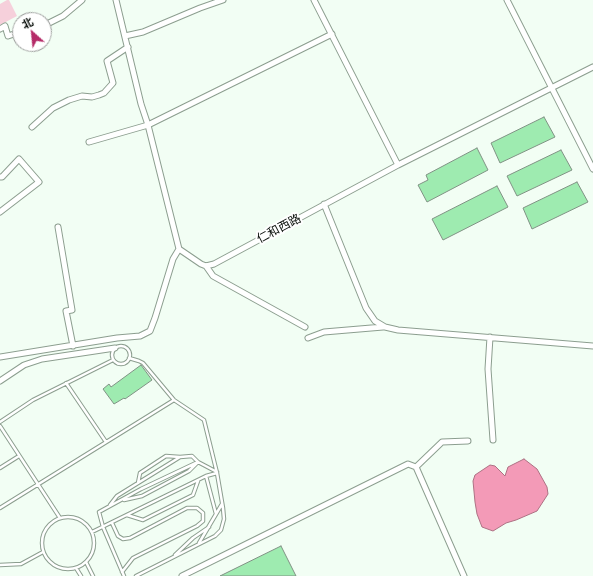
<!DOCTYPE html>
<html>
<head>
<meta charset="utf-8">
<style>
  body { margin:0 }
  #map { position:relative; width:593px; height:576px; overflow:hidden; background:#f2fef4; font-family:Literata,"Noto Sans SC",serif }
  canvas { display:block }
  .north { position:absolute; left:12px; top:12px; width:40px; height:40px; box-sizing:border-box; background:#fff; border:1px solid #9d9f9d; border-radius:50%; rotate:333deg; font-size:11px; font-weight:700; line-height:16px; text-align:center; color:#0a100b }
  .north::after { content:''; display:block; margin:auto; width:14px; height:18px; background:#b52b68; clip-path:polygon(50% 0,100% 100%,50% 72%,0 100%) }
</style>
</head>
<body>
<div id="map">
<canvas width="593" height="576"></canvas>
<div class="north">北</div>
</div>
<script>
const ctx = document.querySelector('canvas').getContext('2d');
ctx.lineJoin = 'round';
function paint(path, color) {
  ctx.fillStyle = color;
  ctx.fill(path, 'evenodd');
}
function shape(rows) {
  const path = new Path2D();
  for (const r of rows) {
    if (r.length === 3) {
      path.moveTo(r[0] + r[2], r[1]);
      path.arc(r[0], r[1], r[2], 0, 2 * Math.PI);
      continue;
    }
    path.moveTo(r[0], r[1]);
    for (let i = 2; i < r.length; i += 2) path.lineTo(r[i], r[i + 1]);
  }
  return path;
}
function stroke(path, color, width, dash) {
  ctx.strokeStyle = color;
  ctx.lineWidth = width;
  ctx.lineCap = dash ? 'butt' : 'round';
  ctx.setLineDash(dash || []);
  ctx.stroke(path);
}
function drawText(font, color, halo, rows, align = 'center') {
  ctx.font = font + ' Literata,"Noto Sans SC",serif';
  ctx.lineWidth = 4;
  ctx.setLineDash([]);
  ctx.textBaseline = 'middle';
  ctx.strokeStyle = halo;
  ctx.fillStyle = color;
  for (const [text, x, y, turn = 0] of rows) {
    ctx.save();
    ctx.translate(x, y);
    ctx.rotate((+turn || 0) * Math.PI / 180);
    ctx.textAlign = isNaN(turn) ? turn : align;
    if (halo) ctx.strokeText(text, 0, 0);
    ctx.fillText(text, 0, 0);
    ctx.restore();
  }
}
const green = shape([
  [7,0,9,0,17,16,0,25,0,4]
]);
const water = shape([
  [524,459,537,469,547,487,548,494,537,511,516,520,506,523,493,531,482,527,477,514,475,502,473,481,475,475,490,465,495,466,505,476,508,467,524,459]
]);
const building = shape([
  [544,117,555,137,500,163,491,143,544,117],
  [477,148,488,170,427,202,418,185,428,180,426,175,477,148],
  [561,150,572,170,517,196,507,176,561,150],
  [577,182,588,202,532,229,523,208,577,182],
  [497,186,508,207,443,240,432,219,497,186],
  [141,365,152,380,125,399,124,398,114,404,103,389,109,384,111,387,141,365],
  [281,546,296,576,220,576,281,546]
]);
const service = shape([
  [121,355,9],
  [129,358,139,361,143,363,174,400,204,420,217,473,223,508,224,519,221,530,215,536,136,576],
  [66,383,106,442],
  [0,422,33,400,113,360],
  [0,426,60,518],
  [0,468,19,456],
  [206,476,216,514],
  [138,483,140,473,166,456,180,457],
  [110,505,117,496,180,457,192,456,198,462,189,471,142,496,124,500],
  [0,508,174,400],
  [127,515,143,520,193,495,198,481],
  [68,543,26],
  [112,523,118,536,123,539,130,538,187,508,197,508,203,513,203,521,197,526,133,558,122,572],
  [92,532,206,476,217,473],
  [199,543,222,504],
  [175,555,193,538,209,527],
  [86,562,93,576],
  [0,565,21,564,43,552],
  [76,568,81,576],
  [124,576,103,527,99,512,141,489,198,462,217,472]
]);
const minor = shape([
  [116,0,141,104,148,125,179,249],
  [314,0,398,165],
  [507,0,593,169],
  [0,29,5,26,8,36,20,32],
  [46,32,45,25,63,16,82,0],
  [125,36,143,32,200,8,223,0],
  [32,127,53,108,69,100,82,96,92,97,99,95,104,93,113,83,107,61,128,47],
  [89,142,148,125,332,34],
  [0,177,2,177,19,159,39,182,0,212],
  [324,204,366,308,375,321,385,327,398,330,593,346],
  [58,227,72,310,66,311,73,346],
  [206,266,213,276,305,327],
  [490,337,488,369,493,440],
  [308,338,324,332,383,327],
  [0,357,117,338,140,336,150,331,155,318,173,259,179,249,201,264,206,266,214,264,398,165,593,67],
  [0,381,24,365,42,359,115,348],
  [416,467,442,442,468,441],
  [182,576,408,464,416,467,464,576]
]);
const streetNames = [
  ["仁和西路",279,229,-28]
];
paint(green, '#f6d0db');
paint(water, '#f39ab7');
stroke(water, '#ad7183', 1);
paint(building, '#9eebb0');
stroke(building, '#809284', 1);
stroke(service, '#8c9e8f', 4.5);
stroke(minor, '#8c9e8f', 7);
stroke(service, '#fff', 2.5);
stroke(minor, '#fff', 5);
drawText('12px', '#0a100b', '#fff', streetNames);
</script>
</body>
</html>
